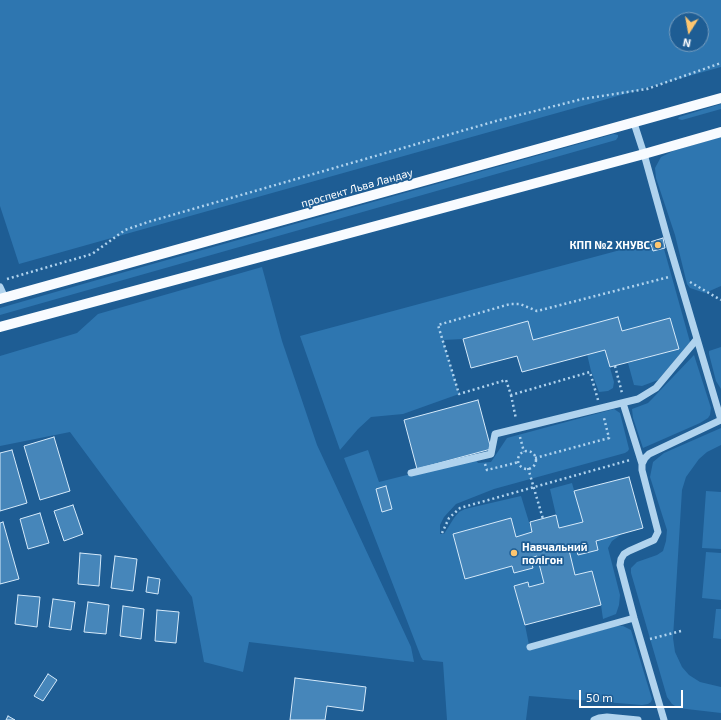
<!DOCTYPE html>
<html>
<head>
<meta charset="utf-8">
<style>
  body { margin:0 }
  #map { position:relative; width:721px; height:720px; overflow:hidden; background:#1e5d94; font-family:"Exo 2",sans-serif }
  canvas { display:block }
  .north { position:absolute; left:669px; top:12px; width:40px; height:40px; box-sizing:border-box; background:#1e5d94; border:1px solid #789ebf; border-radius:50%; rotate:191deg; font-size:11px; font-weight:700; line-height:16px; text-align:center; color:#fff }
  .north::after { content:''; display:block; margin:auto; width:14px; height:18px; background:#fdc670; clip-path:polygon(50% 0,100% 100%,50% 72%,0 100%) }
  .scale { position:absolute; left:579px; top:690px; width:104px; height:18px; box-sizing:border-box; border:2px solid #fff; border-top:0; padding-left:5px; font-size:12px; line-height:14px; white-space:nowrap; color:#fff; -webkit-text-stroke:3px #1e5d94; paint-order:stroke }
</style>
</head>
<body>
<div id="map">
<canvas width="721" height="720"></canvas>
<div class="north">N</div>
<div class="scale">50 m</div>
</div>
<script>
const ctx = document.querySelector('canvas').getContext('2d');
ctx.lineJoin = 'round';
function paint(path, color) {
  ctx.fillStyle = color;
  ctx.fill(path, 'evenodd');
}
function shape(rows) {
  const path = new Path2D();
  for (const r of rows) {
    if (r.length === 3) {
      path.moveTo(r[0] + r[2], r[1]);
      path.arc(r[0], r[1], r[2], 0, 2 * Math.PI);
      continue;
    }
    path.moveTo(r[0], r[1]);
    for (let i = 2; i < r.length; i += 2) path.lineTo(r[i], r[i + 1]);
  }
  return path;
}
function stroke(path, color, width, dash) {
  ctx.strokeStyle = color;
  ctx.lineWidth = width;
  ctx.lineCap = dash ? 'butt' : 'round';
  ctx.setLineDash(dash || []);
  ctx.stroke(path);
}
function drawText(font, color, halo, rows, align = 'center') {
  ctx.font = font + ' "Exo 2",sans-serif';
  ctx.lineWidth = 3.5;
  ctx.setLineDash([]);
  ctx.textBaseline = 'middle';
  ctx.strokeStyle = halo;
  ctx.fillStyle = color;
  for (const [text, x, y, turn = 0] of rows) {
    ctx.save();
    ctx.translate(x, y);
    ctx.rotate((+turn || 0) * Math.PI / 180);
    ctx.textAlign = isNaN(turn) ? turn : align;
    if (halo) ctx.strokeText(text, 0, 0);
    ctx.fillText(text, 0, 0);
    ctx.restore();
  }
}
const green = shape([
  [0,0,721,0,721,67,19,264,0,206],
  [677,20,701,20,701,44,677,44],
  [721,104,721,109,682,120,678,119,679,117],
  [614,134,618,135,618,137,616,140,0,315,0,308,142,267],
  [721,137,721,286,705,293,690,288,687,284,675,235,656,178,655,168,661,157,673,151],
  [650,242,653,251,664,249,690,342,658,380,642,386,634,385,628,363,679,349,670,318,622,331,533,340,527,322,463,339,443,340,459,394,403,414,371,417,358,429,340,450,300,336],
  [262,267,282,341,317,445,411,647,414,662,249,642,243,672,204,662,192,597,70,432,0,446,0,356,77,333,98,314],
  [721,347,721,389,716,381,709,354,709,351],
  [605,350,614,382,613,388,608,391,599,392,591,371,587,354],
  [694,355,711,408,710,415,708,418,700,423,643,448,633,418,632,409,648,403,652,399],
  [614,409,620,413,629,449,628,451,625,453,494,489,456,504,444,517,440,525,440,534,444,534,454,518,459,512,465,509,521,496,532,532,516,537,511,518,453,534,512,566,533,568,530,558,537,556,544,583,529,587,528,582,514,586,525,625,530,650,617,626,623,626,631,630,652,699,651,702,648,704,642,705,529,696,526,720,447,720,443,662,423,660,421,657,344,458,368,450,379,482,475,458,478,463,491,462,507,438],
  [721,428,721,445,707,452,699,459,686,477,682,490,673,638,675,652,682,667,689,675,700,682,721,687,721,713,678,708,672,704,667,697,631,573,631,568,637,562,657,555,663,551,666,541,667,530,650,477,653,462,664,453],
  [572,483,583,522,559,528,550,489],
  [706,491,721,492,721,549,702,548],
  [622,534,612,541,608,548,620,595,619,605,616,614,603,619,601,605,592,571,575,575,569,550,576,549,578,555,598,550,597,540],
  [706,552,721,553,721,600,702,598],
  [716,609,721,609,721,639,713,638]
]);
const building = shape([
  [663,238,665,248,653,251,650,242,663,238],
  [618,317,622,331,670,318,679,349,610,367,605,350,522,372,517,356,471,368,463,339,528,321,533,340,618,317],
  [478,400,491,449,417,469,404,420,478,400],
  [54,437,70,491,40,500,24,446,54,437],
  [12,450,27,503,0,511,0,453,12,450],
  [629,477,643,528,596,541,598,550,578,555,576,549,569,550,575,575,592,571,601,605,525,625,514,586,528,582,529,587,544,583,537,556,530,558,533,568,514,573,512,566,465,579,453,534,511,518,516,537,532,532,530,522,556,515,559,528,583,522,574,491,629,477],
  [386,486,392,509,382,512,376,489,386,486],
  [73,505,83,534,64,541,54,511,73,505],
  [40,513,49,543,28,549,20,519,40,513],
  [3,522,19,579,0,584,0,523,3,522],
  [80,553,101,555,99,586,78,584,80,553],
  [115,556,137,559,133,591,111,588,115,556],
  [148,577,160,579,158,594,146,592,148,577],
  [18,595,40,597,37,627,15,624,18,595],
  [53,599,75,602,71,630,49,627,53,599],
  [88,602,109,605,106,634,84,632,88,602],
  [123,606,144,609,141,639,120,636,123,606],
  [157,610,179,612,176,643,155,641,157,610],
  [48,674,57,680,43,701,34,696,48,674],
  [295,678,366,687,363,711,327,706,325,720,290,720,295,678],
  [8,716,15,720,6,720,8,716]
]);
const path = shape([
  [7,279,92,254,125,230,148,222,496,121,582,99,647,89,721,63],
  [690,282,721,300],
  [615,366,622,393],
  [511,395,516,419],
  [598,400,590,372,511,395,506,380,459,394,438,325,510,304,520,304,537,311,669,277],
  [520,437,524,452],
  [527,460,9],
  [535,458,609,438,604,418],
  [485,464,487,470,519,462],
  [528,468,543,519],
  [442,533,449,518,460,508,630,460],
  [650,639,681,631]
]);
const minor = shape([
  [634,123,644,154,667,237,721,420],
  [0,287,5,298],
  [623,403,642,464],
  [411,473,491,454,495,434,638,399,656,388,697,339],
  [530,647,634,618],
  [594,720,599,718,607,717,638,720],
  [664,720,634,618,620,565,621,559,624,554,629,551,654,540,658,532,642,470,642,464,645,458,649,454,721,420]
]);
const major = shape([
  [0,299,721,98],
  [0,327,644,154,721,132]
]);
const markers = [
  [658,245,4,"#fdc670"],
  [514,553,4,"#fdc670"]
];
const streetNames = [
  ["проспект Льва Ландау",357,188,-16]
];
const poiNames = [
  ["КПП №2 ХНУВС",650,245],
  ["Навчальний",522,547,"left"],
  ["полігон",522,560,"left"]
];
paint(green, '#2e76b0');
paint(building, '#4686ba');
stroke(building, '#d6eafa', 1);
stroke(path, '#b0d3ee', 2.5, [2, 3]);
stroke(minor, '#b0d3ee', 7);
stroke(major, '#f8fbff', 10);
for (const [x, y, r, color] of markers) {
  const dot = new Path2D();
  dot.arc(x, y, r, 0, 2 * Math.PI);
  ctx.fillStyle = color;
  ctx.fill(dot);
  stroke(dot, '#1e5d94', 1.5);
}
drawText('11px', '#fff', '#1e5d94', streetNames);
drawText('bold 11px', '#fff', '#1e5d94', poiNames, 'right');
</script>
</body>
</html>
